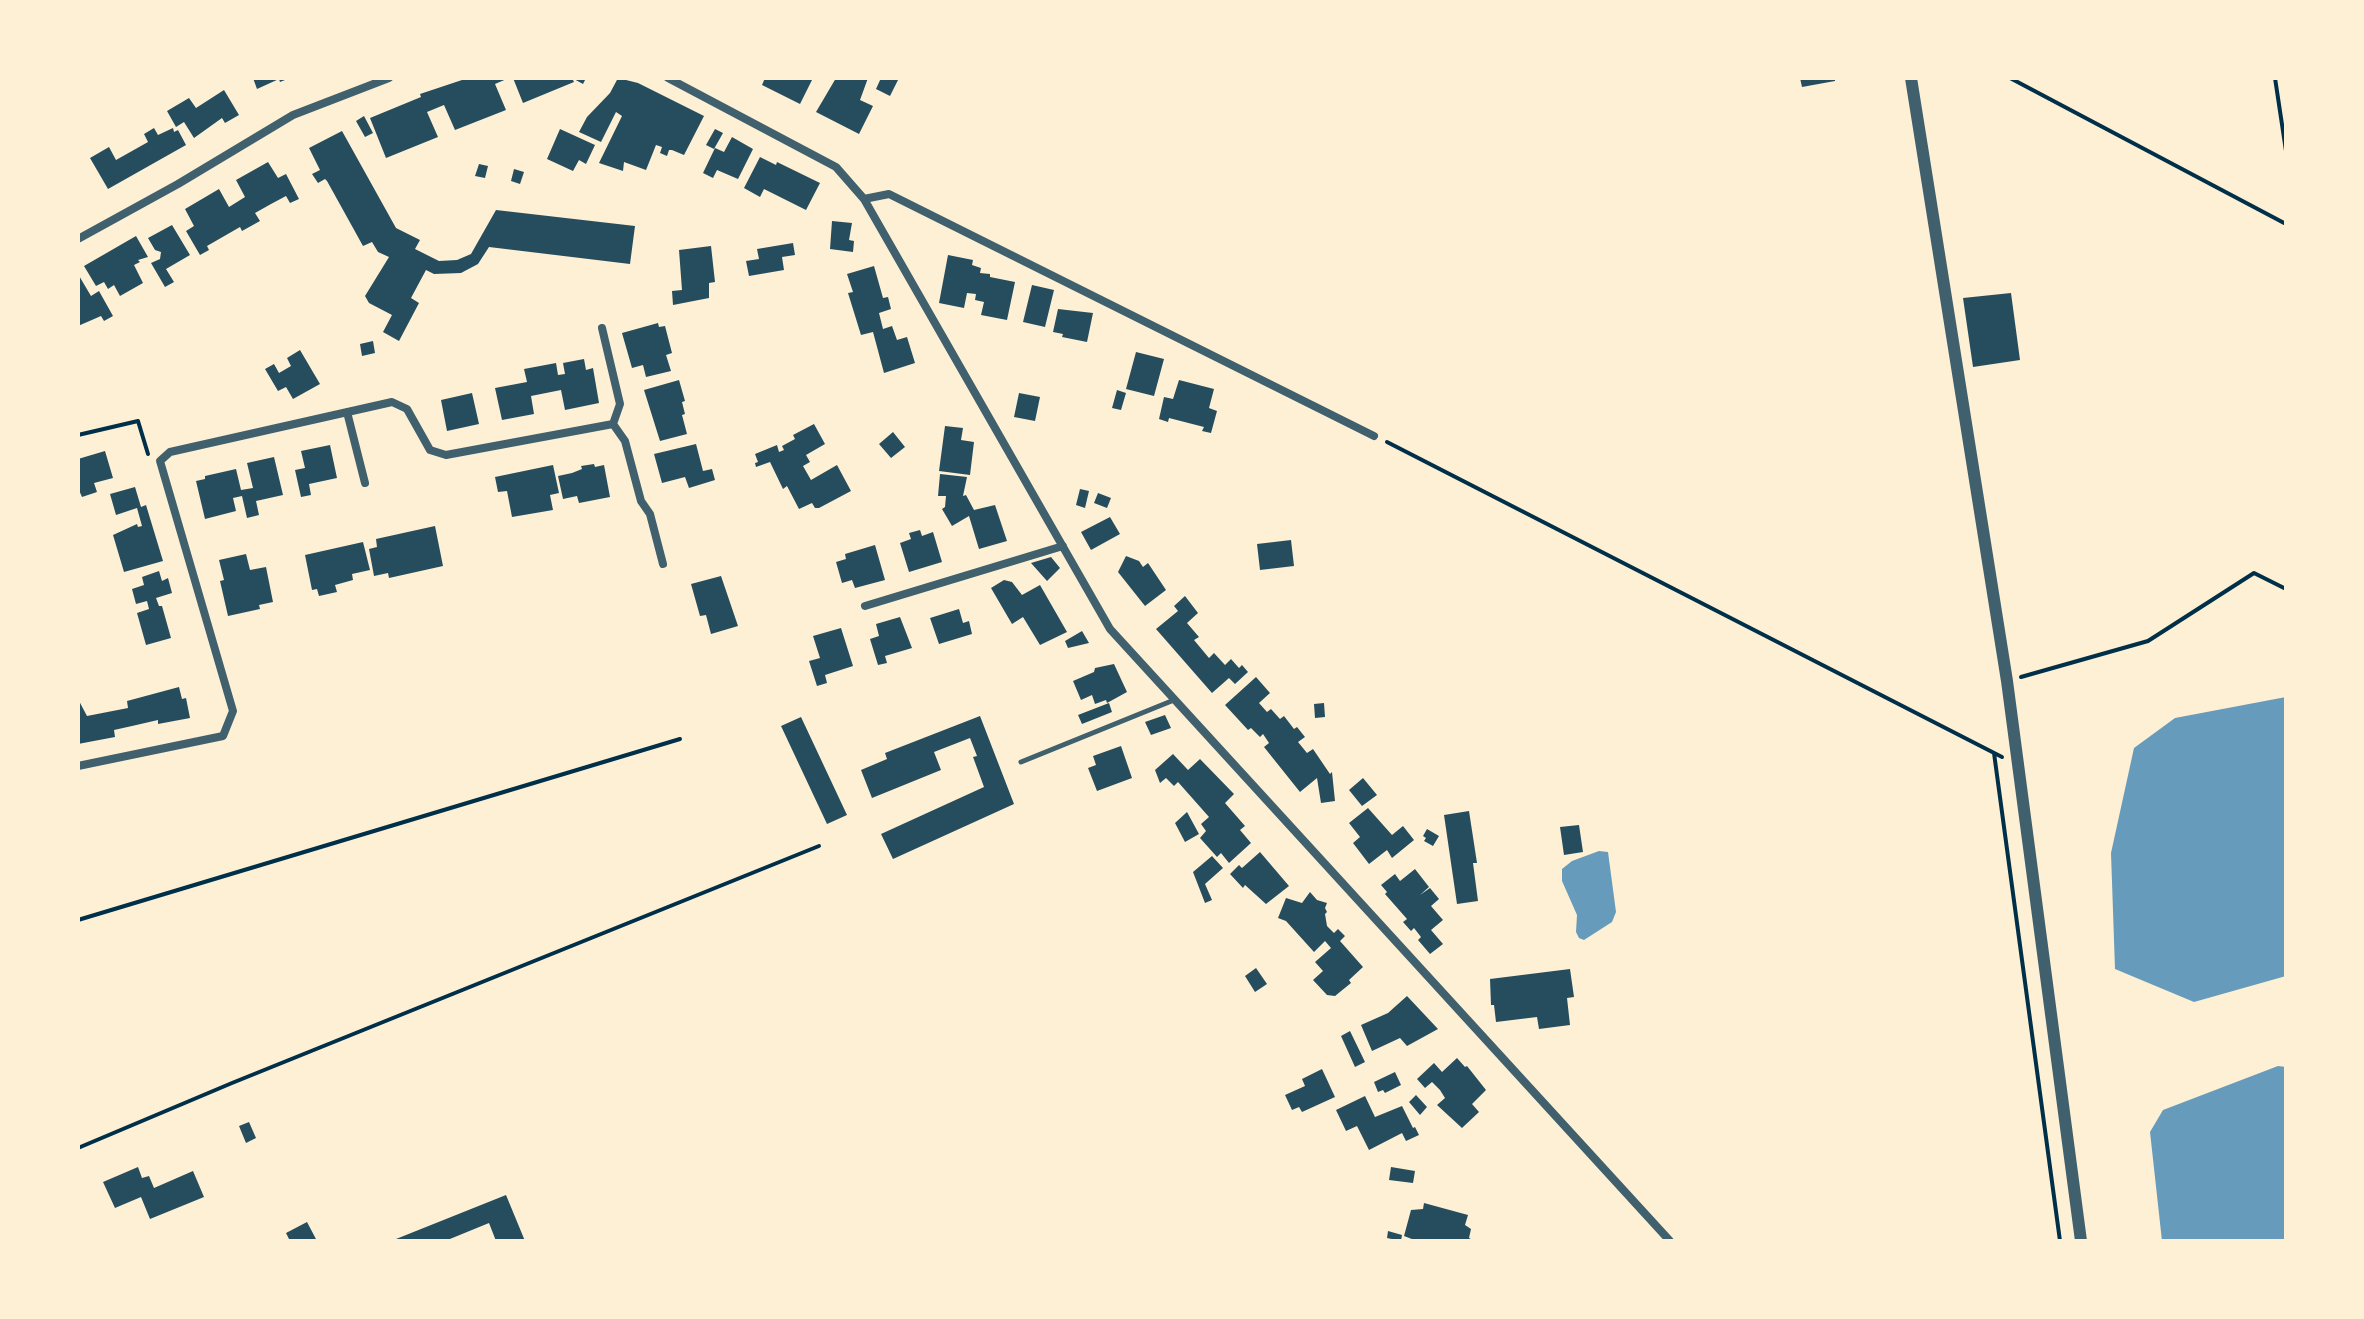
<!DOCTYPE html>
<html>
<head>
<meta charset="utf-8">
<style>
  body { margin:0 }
  #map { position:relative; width:2364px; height:1319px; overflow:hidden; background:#fdf0d5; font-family:"Asap Condensed",sans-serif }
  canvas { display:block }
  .frame { position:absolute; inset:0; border:80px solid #fdf0d5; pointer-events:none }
</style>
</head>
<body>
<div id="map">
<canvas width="2364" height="1319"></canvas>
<div class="frame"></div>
</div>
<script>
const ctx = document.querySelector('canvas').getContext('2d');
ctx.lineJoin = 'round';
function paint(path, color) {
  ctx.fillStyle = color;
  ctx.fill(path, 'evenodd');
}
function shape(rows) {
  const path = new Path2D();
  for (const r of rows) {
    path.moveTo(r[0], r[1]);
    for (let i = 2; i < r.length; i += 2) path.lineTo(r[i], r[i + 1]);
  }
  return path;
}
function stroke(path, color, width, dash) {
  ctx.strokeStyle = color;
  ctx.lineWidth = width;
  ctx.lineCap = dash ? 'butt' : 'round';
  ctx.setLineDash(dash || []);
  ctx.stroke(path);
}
const water = shape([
  [2286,697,2286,976,2194,1002,2115,969,2111,853,2134,748,2175,718],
  [1599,851,1608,852,1616,912,1612,922,1584,940,1579,938,1576,932,1577,915,1562,881,1562,869,1572,861],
  [2278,1066,2286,1067,2286,1241,2162,1241,2150,1132,2163,1110]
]);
const building = shape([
  [253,78,290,78,280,82,279,79,257,89],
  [468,78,509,78,495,84,506,110,455,130,444,105,427,112,438,137,386,158,370,118,421,97,420,94],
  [513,78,586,78,583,84,572,78,574,82,523,103],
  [618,78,638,83,704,116,684,155,672,150,669,150,667,156,660,153,662,147,656,145,646,170,624,162,623,171,599,163,622,116,616,112,601,142,579,132,587,117,610,93],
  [765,78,813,78,800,104,762,85],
  [836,78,868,78,860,100,873,106,859,134,816,112],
  [881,78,899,78,890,96,876,89],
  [1800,78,1835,78,1835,81,1802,87],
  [224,90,239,115,225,123,222,118,194,138,184,122,176,127,167,111,189,98,196,108],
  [364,116,373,133,365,137,356,121],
  [154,128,158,135,173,128,174,132,178,130,186,145,108,189,90,158,109,147,116,160,148,142,144,134],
  [560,129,595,145,586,164,579,160,573,171,547,159],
  [715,129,723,133,714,149,706,145],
  [342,131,396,228,420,240,415,249,439,261,457,260,471,254,496,210,635,226,630,264,489,247,478,264,461,273,434,274,426,270,411,298,419,303,399,341,383,332,392,315,369,303,365,296,389,257,378,252,372,242,363,246,327,181,325,179,318,183,312,174,320,170,309,148],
  [732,137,753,149,738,179,717,170,713,178,703,173,715,148,724,152],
  [760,157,776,165,777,162,820,183,806,210,764,189,760,197,744,188],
  [268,162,278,178,286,174,299,199,290,203,286,196,271,204,255,213,260,221,242,231,240,227,207,246,209,250,200,255,186,231,194,226,185,209,219,189,229,207,245,197,236,180],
  [479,164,488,166,485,178,475,176],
  [514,169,524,172,520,184,511,181],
  [832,221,852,223,849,240,854,241,853,252,830,249],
  [172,225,190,255,166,269,174,282,165,287,151,263,160,259,161,252,155,250,148,238],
  [136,236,148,257,138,260,140,262,134,265,143,283,120,296,114,285,108,289,104,282,96,286,84,266],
  [793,243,795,255,782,257,784,270,749,276,746,261,759,259,757,249],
  [711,246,715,282,709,283,709,298,673,305,672,291,682,290,679,250],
  [948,255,973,260,972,265,981,268,980,273,990,274,990,277,1015,282,1007,320,981,315,984,302,975,300,976,294,967,293,964,308,939,303],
  [874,266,883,298,888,297,891,309,879,313,883,329,892,326,897,340,907,337,915,363,884,373,873,332,861,335,848,293,853,292,847,274],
  [78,274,91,296,99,291,113,316,104,321,101,316,78,326],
  [1032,285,1054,290,1045,327,1023,322],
  [2011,293,2020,360,1973,367,1963,298],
  [1058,309,1093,313,1087,342,1062,337,1063,334,1053,332],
  [658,323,659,327,665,326,672,353,666,355,671,371,646,377,643,365,632,368,622,333],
  [373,341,375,353,362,356,360,344],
  [300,350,320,384,293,399,286,387,278,391,265,369,274,364,279,373,291,366,287,358],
  [1136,352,1164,359,1154,396,1126,389],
  [584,359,586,370,593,368,599,403,565,410,561,390,531,396,534,414,502,420,495,388,527,382,524,369,556,363,558,375,565,374,563,363],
  [679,380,685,401,682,402,685,414,682,415,687,434,660,441,644,390],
  [1179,380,1214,389,1209,408,1217,411,1211,433,1202,431,1204,427,1169,418,1168,422,1159,419,1164,397,1173,399],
  [1117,390,1126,393,1121,410,1112,408],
  [472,393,479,424,447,431,441,400],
  [1019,393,1040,397,1035,421,1014,417],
  [814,424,825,444,806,455,810,462,803,466,811,480,837,465,851,491,819,508,815,508,812,503,799,509,787,486,783,489,770,462,756,467,755,463,758,462,755,454,777,445,779,452,784,450,782,446,795,439,793,435],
  [945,426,963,428,961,440,974,442,970,475,939,471],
  [893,432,905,447,891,458,879,444],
  [696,444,703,471,712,469,715,480,689,488,685,477,662,483,654,454],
  [330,445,337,478,309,484,311,495,301,497,295,470,305,468,301,451],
  [105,451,113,478,94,483,97,492,82,497,78,488,78,459],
  [274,457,283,495,256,501,259,515,247,518,242,496,233,498,236,511,205,519,196,481,205,479,205,476,236,469,241,490,253,488,247,463],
  [594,464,595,467,604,465,610,497,579,503,577,496,563,499,558,476,572,473,582,469,581,466],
  [553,465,559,493,550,495,553,510,512,517,507,491,498,492,495,477],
  [940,474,967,477,963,496,966,495,974,510,995,505,1007,541,979,549,969,516,952,526,942,509,945,507,946,496,938,496],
  [135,487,141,507,146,505,163,561,124,572,113,535,137,524,138,527,142,526,137,508,116,515,110,494],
  [1080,489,1089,491,1085,508,1076,505],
  [1098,493,1111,498,1107,508,1094,503],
  [1110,517,1120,534,1091,550,1081,532],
  [435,526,443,566,389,578,388,573,374,576,369,549,377,547,376,539],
  [920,530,922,536,933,532,942,562,909,572,900,543,911,539,909,533],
  [1291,540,1294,566,1260,570,1257,544],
  [363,542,370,570,352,574,353,580,335,585,337,592,319,596,317,589,312,590,305,555],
  [875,545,885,580,855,588,852,580,842,583,836,562,846,559,845,554],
  [246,554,250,570,266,567,273,602,259,605,260,609,228,616,220,581,224,580,219,560],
  [1126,556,1139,561,1143,567,1148,563,1166,590,1145,606,1118,572],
  [1051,557,1060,568,1047,581,1031,563],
  [159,571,162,581,168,578,172,593,156,598,159,606,162,606,171,638,146,645,137,613,149,609,147,601,136,604,132,589,144,585,142,577],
  [721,576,738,626,711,634,706,615,700,616,691,584],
  [1004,580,1012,582,1022,595,1040,585,1067,632,1040,645,1023,617,1012,624,991,588],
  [1185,596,1198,613,1187,623,1199,637,1194,640,1209,658,1214,653,1225,665,1231,659,1239,668,1242,665,1248,672,1235,684,1229,678,1212,693,1156,629,1178,611,1174,606],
  [959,609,963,623,969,621,972,634,939,644,930,618],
  [900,617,912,648,885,656,887,663,878,665,870,639,879,636,876,624],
  [841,628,853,666,825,675,827,683,817,686,809,661,820,658,813,636],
  [1082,631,1089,643,1068,648,1065,641],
  [1114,664,1127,692,1107,703,1106,700,1095,704,1092,695,1081,700,1073,681,1094,672,1095,668],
  [1256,677,1270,693,1259,703,1267,712,1271,709,1280,719,1284,716,1294,729,1297,727,1305,737,1298,742,1307,753,1313,749,1330,774,1332,772,1335,801,1321,803,1317,778,1300,792,1264,747,1269,743,1263,734,1260,737,1251,728,1248,730,1225,705],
  [179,687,182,699,186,698,190,718,158,724,158,720,132,726,114,730,115,737,78,744,78,699,87,716,128,708,127,701],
  [1109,703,1112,712,1082,724,1078,715],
  [1324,703,1325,717,1315,718,1314,704],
  [1165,715,1171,728,1151,735,1145,722],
  [980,716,1014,804,893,859,881,834,984,787,973,757,977,756,970,738,934,752,941,770,872,798,861,770,887,759,885,753],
  [801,717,847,815,827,824,781,726],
  [1121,746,1132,778,1097,791,1088,768,1096,765,1093,756],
  [1173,754,1188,770,1200,759,1234,794,1225,803,1245,826,1240,830,1251,843,1229,863,1221,853,1217,857,1200,838,1206,831,1201,824,1209,817,1178,782,1174,786,1166,778,1160,783,1155,770],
  [1363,778,1377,795,1362,806,1349,790],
  [1368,808,1392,835,1403,826,1414,840,1392,858,1387,850,1369,864,1353,843,1360,837,1349,823],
  [1469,811,1477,863,1473,863,1478,901,1457,904,1444,815],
  [1187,812,1199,834,1185,842,1175,823],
  [1579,825,1583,852,1564,855,1560,827],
  [1427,829,1439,836,1433,846,1424,841,1426,838,1423,836],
  [1260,852,1289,886,1266,904,1245,885,1243,888,1230,874,1239,865,1242,868],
  [1212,856,1223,868,1205,884,1212,900,1205,903,1193,872],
  [1415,869,1429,887,1420,895,1430,888,1439,899,1431,906,1443,920,1431,930,1443,944,1430,954,1418,940,1421,937,1414,928,1411,931,1403,922,1407,919,1385,894,1387,892,1381,885,1395,874,1400,881],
  [1310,892,1317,900,1327,903,1325,908,1327,912,1325,914,1327,926,1334,933,1338,929,1345,936,1340,941,1363,967,1349,980,1351,983,1335,996,1327,995,1313,980,1323,971,1315,962,1331,948,1325,941,1314,952,1286,921,1278,918,1286,898,1302,903],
  [1256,968,1267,984,1255,992,1245,976],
  [1570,969,1574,997,1567,998,1570,1025,1539,1029,1537,1017,1496,1022,1494,1005,1491,1005,1490,979],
  [1407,996,1438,1029,1407,1046,1400,1038,1372,1051,1361,1025,1388,1013],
  [1350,1031,1365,1062,1355,1067,1341,1036],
  [1457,1058,1465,1067,1467,1066,1486,1090,1472,1104,1479,1112,1462,1128,1437,1105,1445,1098,1440,1090,1432,1082,1425,1088,1417,1079,1434,1063,1442,1072],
  [1322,1069,1335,1097,1302,1112,1299,1107,1292,1110,1285,1095,1305,1086,1302,1079],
  [1395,1072,1401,1085,1385,1093,1383,1090,1378,1092,1374,1082],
  [1416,1095,1427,1107,1420,1115,1409,1102],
  [1365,1096,1375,1117,1402,1106,1413,1128,1415,1127,1419,1135,1406,1141,1402,1133,1369,1150,1357,1126,1346,1131,1336,1110],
  [249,1122,256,1138,246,1143,239,1126],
  [138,1167,142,1178,149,1176,154,1188,193,1171,204,1197,150,1219,141,1197,115,1208,103,1182],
  [1391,1167,1415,1171,1413,1183,1389,1180],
  [506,1195,525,1241,496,1241,489,1223,445,1241,391,1241],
  [1424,1203,1468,1215,1465,1225,1471,1229,1469,1238,1475,1241,1417,1241,1404,1236,1411,1210,1423,1209],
  [307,1222,317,1241,290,1241,286,1233],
  [1388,1231,1402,1235,1401,1241,1387,1238]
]);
const path = shape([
  [2010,78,2286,224],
  [2275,78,2286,151],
  [78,435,138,421,148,454],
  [1387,442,2002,757],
  [2021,677,2148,641,2254,573,2286,589],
  [1994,753,2060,1241],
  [78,920,680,739],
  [78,1148,232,1083,819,846]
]);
const service = shape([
  [1021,762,1174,700]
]);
const minor = shape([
  [668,78,836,167,864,199,1110,629,1670,1241],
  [864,199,889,194,1374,436],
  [78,239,178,184,293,115,389,78],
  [602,328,620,404,613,424],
  [347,412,365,483],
  [865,606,1063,546],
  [78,766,223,736,233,711,160,461,170,452,392,402,407,409,430,450,446,455,613,424,625,441,641,501,650,514,663,564]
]);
const tertiary = shape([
  [1911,78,2007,681,2081,1241]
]);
paint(water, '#669bbc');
paint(building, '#264d5e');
stroke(path, '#003049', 4);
stroke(service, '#3f606c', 5);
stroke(minor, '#3f606c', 8);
stroke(tertiary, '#3f606c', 12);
</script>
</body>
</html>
